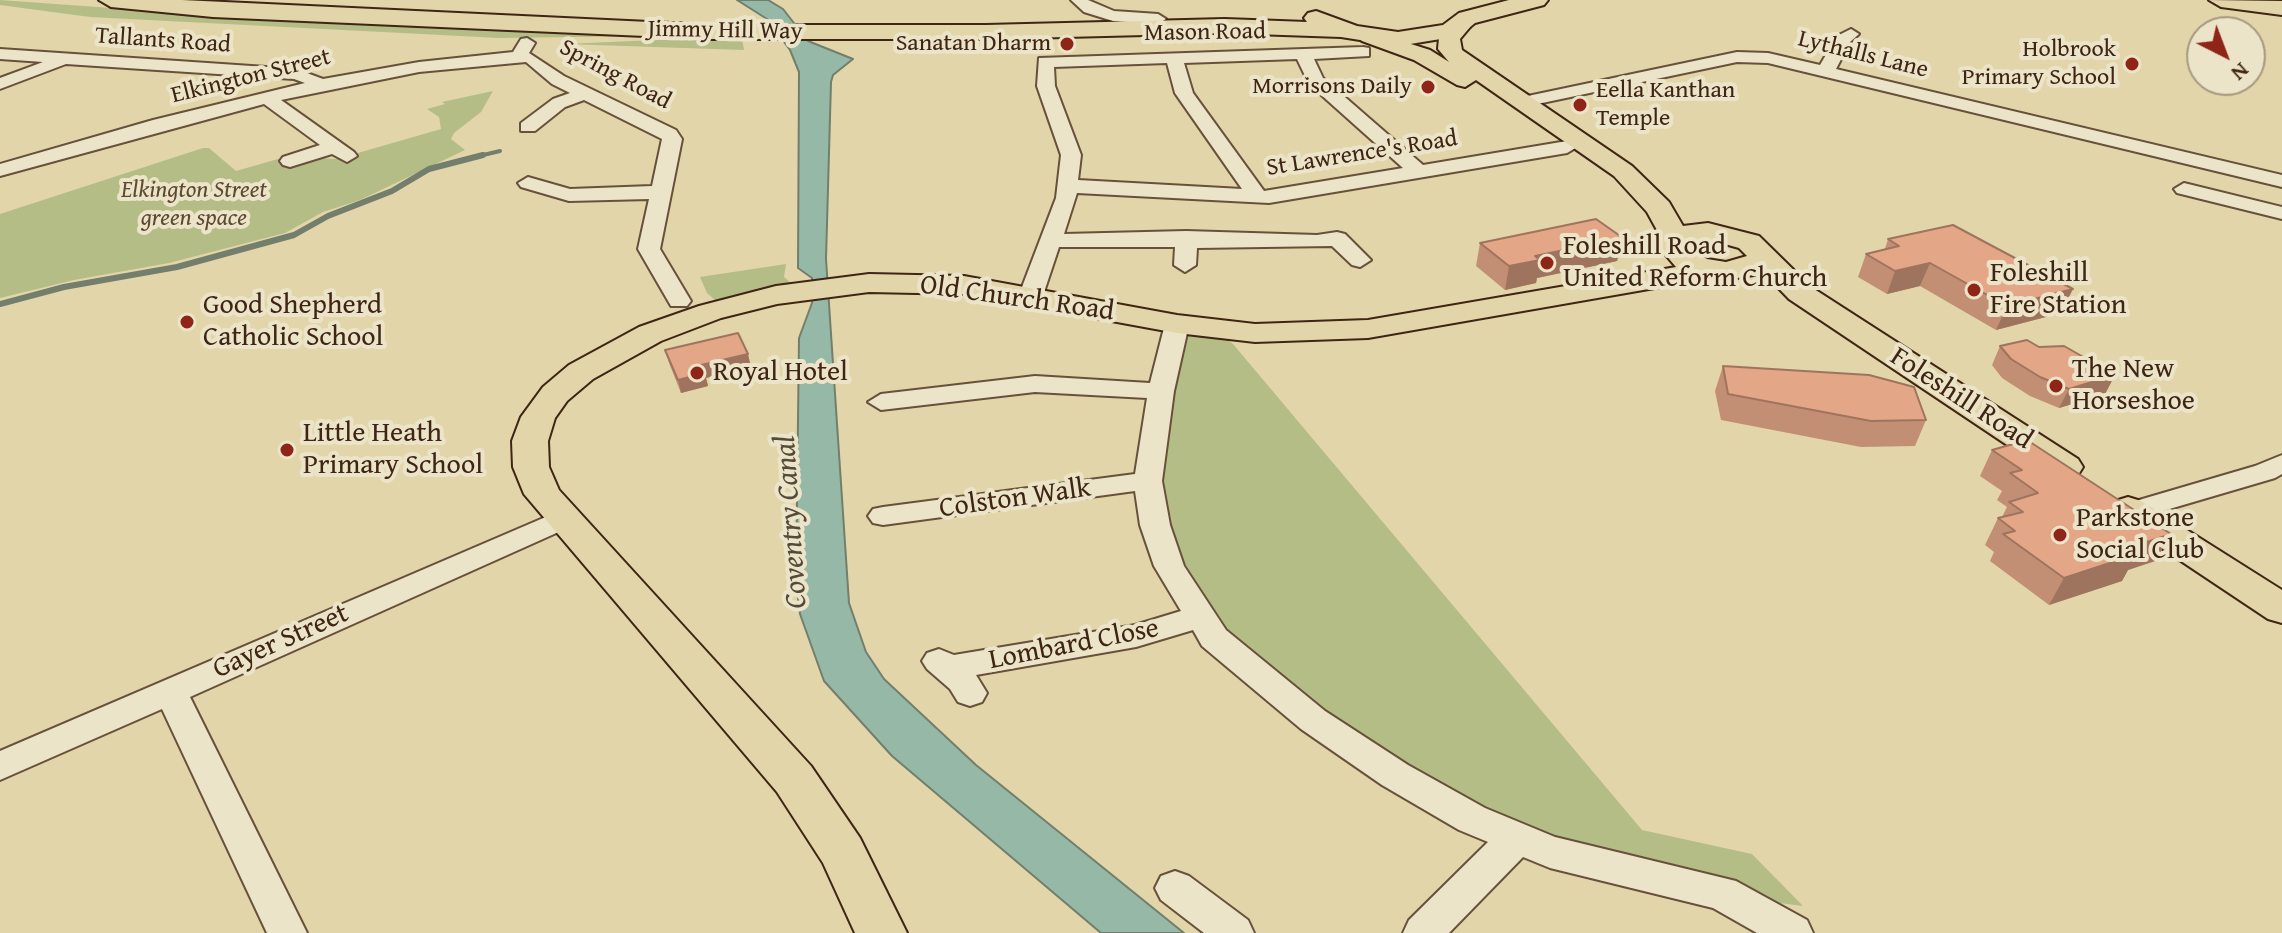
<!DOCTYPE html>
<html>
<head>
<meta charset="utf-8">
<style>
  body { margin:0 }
  #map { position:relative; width:2282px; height:933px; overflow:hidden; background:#e2d5aa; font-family:"Gentium Book Plus",serif }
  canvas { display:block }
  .north { position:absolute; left:2186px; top:16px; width:80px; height:80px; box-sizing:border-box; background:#ece4c8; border:2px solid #a79880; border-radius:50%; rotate:138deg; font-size:22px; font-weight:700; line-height:32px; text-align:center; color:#3f2514 }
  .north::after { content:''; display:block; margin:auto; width:28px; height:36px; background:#8f2418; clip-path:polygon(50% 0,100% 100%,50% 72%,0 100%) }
</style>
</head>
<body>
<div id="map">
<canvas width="2282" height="933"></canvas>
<div class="north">N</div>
</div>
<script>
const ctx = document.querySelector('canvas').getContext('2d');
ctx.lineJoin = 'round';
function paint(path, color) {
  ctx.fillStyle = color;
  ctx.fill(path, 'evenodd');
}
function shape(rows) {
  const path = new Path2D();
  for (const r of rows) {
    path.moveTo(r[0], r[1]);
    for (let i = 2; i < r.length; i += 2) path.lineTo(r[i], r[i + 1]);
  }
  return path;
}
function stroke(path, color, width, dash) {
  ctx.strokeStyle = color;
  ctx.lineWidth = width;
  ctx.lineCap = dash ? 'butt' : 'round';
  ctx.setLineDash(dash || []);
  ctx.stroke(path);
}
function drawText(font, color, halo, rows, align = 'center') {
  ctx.font = font + ' "Gentium Book Plus",serif';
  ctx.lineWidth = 8;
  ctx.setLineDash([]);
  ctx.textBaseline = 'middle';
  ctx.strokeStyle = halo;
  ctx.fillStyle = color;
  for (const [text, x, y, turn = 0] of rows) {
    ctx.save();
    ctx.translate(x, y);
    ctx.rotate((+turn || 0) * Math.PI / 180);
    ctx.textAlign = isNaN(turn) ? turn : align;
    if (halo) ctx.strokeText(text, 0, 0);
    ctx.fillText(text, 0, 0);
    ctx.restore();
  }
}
const green = shape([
  [0,0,264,19,650,36,499,38,90,17,0,5],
  [701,38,742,39,744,50,564,44],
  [493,91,481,112,454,133,451,139,465,150,360,200,323,212,285,233,169,263,74,280,0,298,0,214,203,148,209,148,236,171,278,159,287,165,315,158,337,159,441,129,439,117,427,109,445,104,442,102],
  [786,264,784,277,791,283,716,301,707,293,700,277],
  [1180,327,1222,335,1233,344,1642,830,1752,854,1803,906,1747,899,1598,860,1393,768,1202,614,1158,501]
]);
const water = shape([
  [737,0,768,0,783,9,808,41,853,59,833,75,831,82,826,259,849,603,866,652,884,679,976,765,1184,933,1101,933,892,756,824,681,800,614,796,582,799,338,812,303,812,278,798,268,799,72,790,50,767,19,737,0]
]);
const streamFar1 = shape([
  [475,157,500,151]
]);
const stream = shape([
  [0,304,64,287,177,267,294,235,328,216,392,191,429,169,483,155]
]);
const minor = shape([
  [1071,0,1088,0,1114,11,1158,14,1166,19,1158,24,1113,21,1084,12,1071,0],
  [1851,29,1859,34,1850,42,1836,69,2282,175,2282,187,1768,63,1737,62,1523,107,1514,102,1523,97,1737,52,1768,53,1820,65,1837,36,1851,29],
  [527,38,535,43,529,53,564,76,676,130,682,139,660,249,691,301,687,306,671,306,638,249,649,199,569,201,521,187,518,183,528,177,570,189,652,186,662,139,584,100,565,107,535,131,521,131,521,123,553,99,570,93,552,84,526,62,419,72,281,100,354,152,357,156,347,162,332,154,290,167,283,165,280,161,283,157,320,145,264,104,0,176,0,164,153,120,305,83,294,79,66,64,0,89,0,78,43,62,0,59,0,49,296,69,323,79,419,62,513,52,521,39,527,38],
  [1363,47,1369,48,1369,56,1314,59,1323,78,1423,165,1567,141,1577,147,1567,153,1269,203,1077,193,1064,234,1186,231,1317,235,1337,232,1345,234,1371,260,1360,267,1352,265,1332,246,1197,248,1196,265,1185,272,1174,265,1175,247,1059,247,1043,295,1039,300,1023,300,1019,295,1056,198,1061,155,1037,86,1039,58,1363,47],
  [1297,59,1309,84,1403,168,1264,191,1193,93,1184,63,1297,59],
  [1167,63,1175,93,1242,189,1078,180,1081,155,1055,86,1054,67,1167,63],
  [2184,183,2282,207,2282,219,2177,193,2174,189,2184,183],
  [1177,317,1189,324,1174,391,1162,481,1170,525,1184,566,1226,630,1325,711,1408,765,1485,808,1555,837,1736,881,1807,920,1813,933,1757,933,1713,908,1550,868,1523,857,1449,933,1403,933,1409,920,1488,842,1459,830,1382,785,1301,729,1202,646,1193,630,1136,647,976,675,987,693,982,702,970,706,958,702,950,689,927,669,922,661,927,653,939,649,954,655,1135,625,1181,611,1154,566,1140,525,1135,491,883,525,873,523,868,516,873,509,883,507,1135,474,1147,398,1035,392,881,410,868,402,881,394,1035,376,1150,383,1165,324,1177,317],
  [2282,455,2282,474,2275,478,2132,520,2122,517,2117,511,2122,505,2255,466,2282,455],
  [562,510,572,512,577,519,572,526,190,697,307,933,267,933,162,709,0,780,0,751,562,510],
  [1175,871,1189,876,1248,920,1254,933,1204,933,1161,900,1155,888,1161,876,1175,871]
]);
const major = shape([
  [1460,21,1470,27,1460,39,1462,50,1632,166,1669,202,1683,226,1708,223,1759,236,1811,287,2078,459,2083,467,2078,475,2065,478,2052,475,1789,299,1764,273,1726,280,1712,278,1368,338,1255,342,1177,333,964,294,869,292,777,304,721,318,661,341,593,379,567,401,555,418,548,441,549,467,559,490,811,766,860,838,907,933,855,933,823,863,777,792,524,494,513,467,512,441,521,417,543,387,569,365,639,327,699,306,776,286,869,274,964,276,1177,315,1255,324,1368,320,1676,267,1658,246,1658,232,1647,212,1614,176,1476,80,1465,87,1457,85,1414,60,1362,41,1358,37,1362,33,1376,33,1430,50,1449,62,1438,49,1439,38,1453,23,1460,21],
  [1707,239,1739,248,1747,256,1726,262,1707,259,1686,245,1707,239],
  [2128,497,2141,501,2282,590,2282,623,2268,619,2115,517,2109,509,2115,501,2128,497]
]);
const highway = shape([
  [99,0,182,0,713,25,986,25,1225,19,1307,22,1304,18,1308,13,1316,11,1357,26,1398,32,1443,25,1459,13,1509,0,1548,0,1544,5,1475,23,1459,36,1398,46,1341,37,1225,33,986,39,713,39,213,17,111,7,99,0],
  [2209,0,2282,1,2282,15,2221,7,2209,0]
]);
const wall = shape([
  [1623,238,1617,261,1537,278,1536,283,1505,290,1476,266,1480,243],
  [1888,239,2061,313,1996,330,1920,286,1887,294,1858,277,1866,254,1885,249],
  [2000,346,2039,347,2115,375,2105,394,2059,408,2030,396,2002,378,1992,365],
  [665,350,751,367,706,378,708,386,681,393,669,363],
  [1723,366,1926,420,1915,446,1861,447,1721,420,1715,391],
  [1992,450,2171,534,2155,561,2128,570,2122,581,2049,605,1990,561,1994,552,1985,545,1998,518,2002,517,2007,507,1997,500,2002,491,1980,476]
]);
const shadedWall = shape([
  [1623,238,1617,261,1537,278,1536,283,1505,290,1509,266,1535,256],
  [1930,263,1920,286,1887,294,1895,271],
  [2073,289,2061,313,1996,330,2007,306],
  [748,354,751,367,706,378,708,386,681,393,678,380,701,365],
  [2115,375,2105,394,2059,408,2069,389],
  [2171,534,2155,561,2128,570,2122,581,2049,605,2064,578,2129,548]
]);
const building = shape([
  [1596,219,1623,238,1535,256,1540,260,1509,266,1480,243,1596,219],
  [1953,225,2073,289,2007,306,1930,263,1895,271,1866,254,1899,246,1888,239,1953,225],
  [738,333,748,354,701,365,705,373,678,380,665,350,738,333],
  [2027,340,2039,347,2064,346,2115,375,2069,389,2040,377,2011,359,2000,346,2027,340],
  [1723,366,1869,375,1914,387,1926,420,1871,421,1728,394,1723,366],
  [2027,440,2171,534,2129,548,2137,554,2064,578,2003,534,2015,531,1998,518,2023,512,2009,502,2038,493,2010,473,2022,470,1992,450,2027,440]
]);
const markers = [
  [1067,44,8,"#8f2418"],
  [2132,64,8,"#8f2418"],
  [1428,87,8,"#8f2418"],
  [1580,105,8,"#8f2418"],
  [1547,263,8,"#8f2418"],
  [1974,290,8,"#8f2418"],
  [187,322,8,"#8f2418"],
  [697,373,8,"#8f2418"],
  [2056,386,8,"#8f2418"],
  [287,450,8,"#8f2418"],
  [2060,535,8,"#8f2418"]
];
const farStreetnames = [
  ["Jimmy Hill Way",725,31,1],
  ["Mason Road",1205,33,-1],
  ["Tallants Road",163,41,4],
  ["Lythalls Lane",1863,55,14],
  ["Spring Road",615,75,28],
  ["Elkington Street",251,77,-14],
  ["St Lawrence's Road",1362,154,-9]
];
const farPoinames = [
  ["Sanatan Dharm",1051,44],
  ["Holbrook",2116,50],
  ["Primary School",2116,78],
  ["Morrisons Daily",1412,87],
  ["Eella Kanthan",1596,91,"left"],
  ["Temple",1596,119,"left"]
];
const farParknames = [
  ["Elkington Street",194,191],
  ["green space",194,219]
];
const poiNames = [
  ["Foleshill Road",1563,247],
  ["United Reform Church",1563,279],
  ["Foleshill",1990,274],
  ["Fire Station",1990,306],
  ["Good Shepherd",203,306],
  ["Catholic School",203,338],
  ["The New",2072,370],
  ["Horseshoe",2072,402],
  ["Royal Hotel",713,373],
  ["Little Heath",303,434],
  ["Primary School",303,466],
  ["Parkstone",2076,519],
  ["Social Club",2076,551]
];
const streetNames = [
  ["Old Church Road",1017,299,8],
  ["Foleshill Road",1961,399,33],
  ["Colston Walk",1015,499,-8],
  ["Gayer Street",281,642,-24],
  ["Lombard Close",1074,645,-11]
];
const waterNames = [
  ["Coventry Canal",792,522,-94]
];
paint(green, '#b5bd87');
paint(water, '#95b9a6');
stroke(water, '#737e6c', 2);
stroke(streamFar1, '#737e6c', 4);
stroke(stream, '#737e6c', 6);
stroke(minor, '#68513a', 4);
stroke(major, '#3f2514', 4);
stroke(highway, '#3f2514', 4);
paint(minor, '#ece4c8');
paint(major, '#e2d5aa');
paint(highway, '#e2d5aa');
paint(wall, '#c38f74');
paint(shadedWall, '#9f745e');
paint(building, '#e3a687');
stroke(building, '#9f745e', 2);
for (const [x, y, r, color] of markers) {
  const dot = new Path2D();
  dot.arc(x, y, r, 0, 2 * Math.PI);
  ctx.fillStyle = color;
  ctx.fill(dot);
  stroke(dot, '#ece4c8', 3);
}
drawText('24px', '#3f2514', '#ece4c8', farStreetnames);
drawText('24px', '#3f2514', '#ece4c8', farPoinames, 'right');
drawText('italic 24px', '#5c4b31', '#ece4c8', farParknames);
drawText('28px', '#3f2514', '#ece4c8', poiNames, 'left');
drawText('28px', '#3f2514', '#ece4c8', streetNames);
drawText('italic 30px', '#544a38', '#ece4c8', waterNames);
</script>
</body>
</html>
